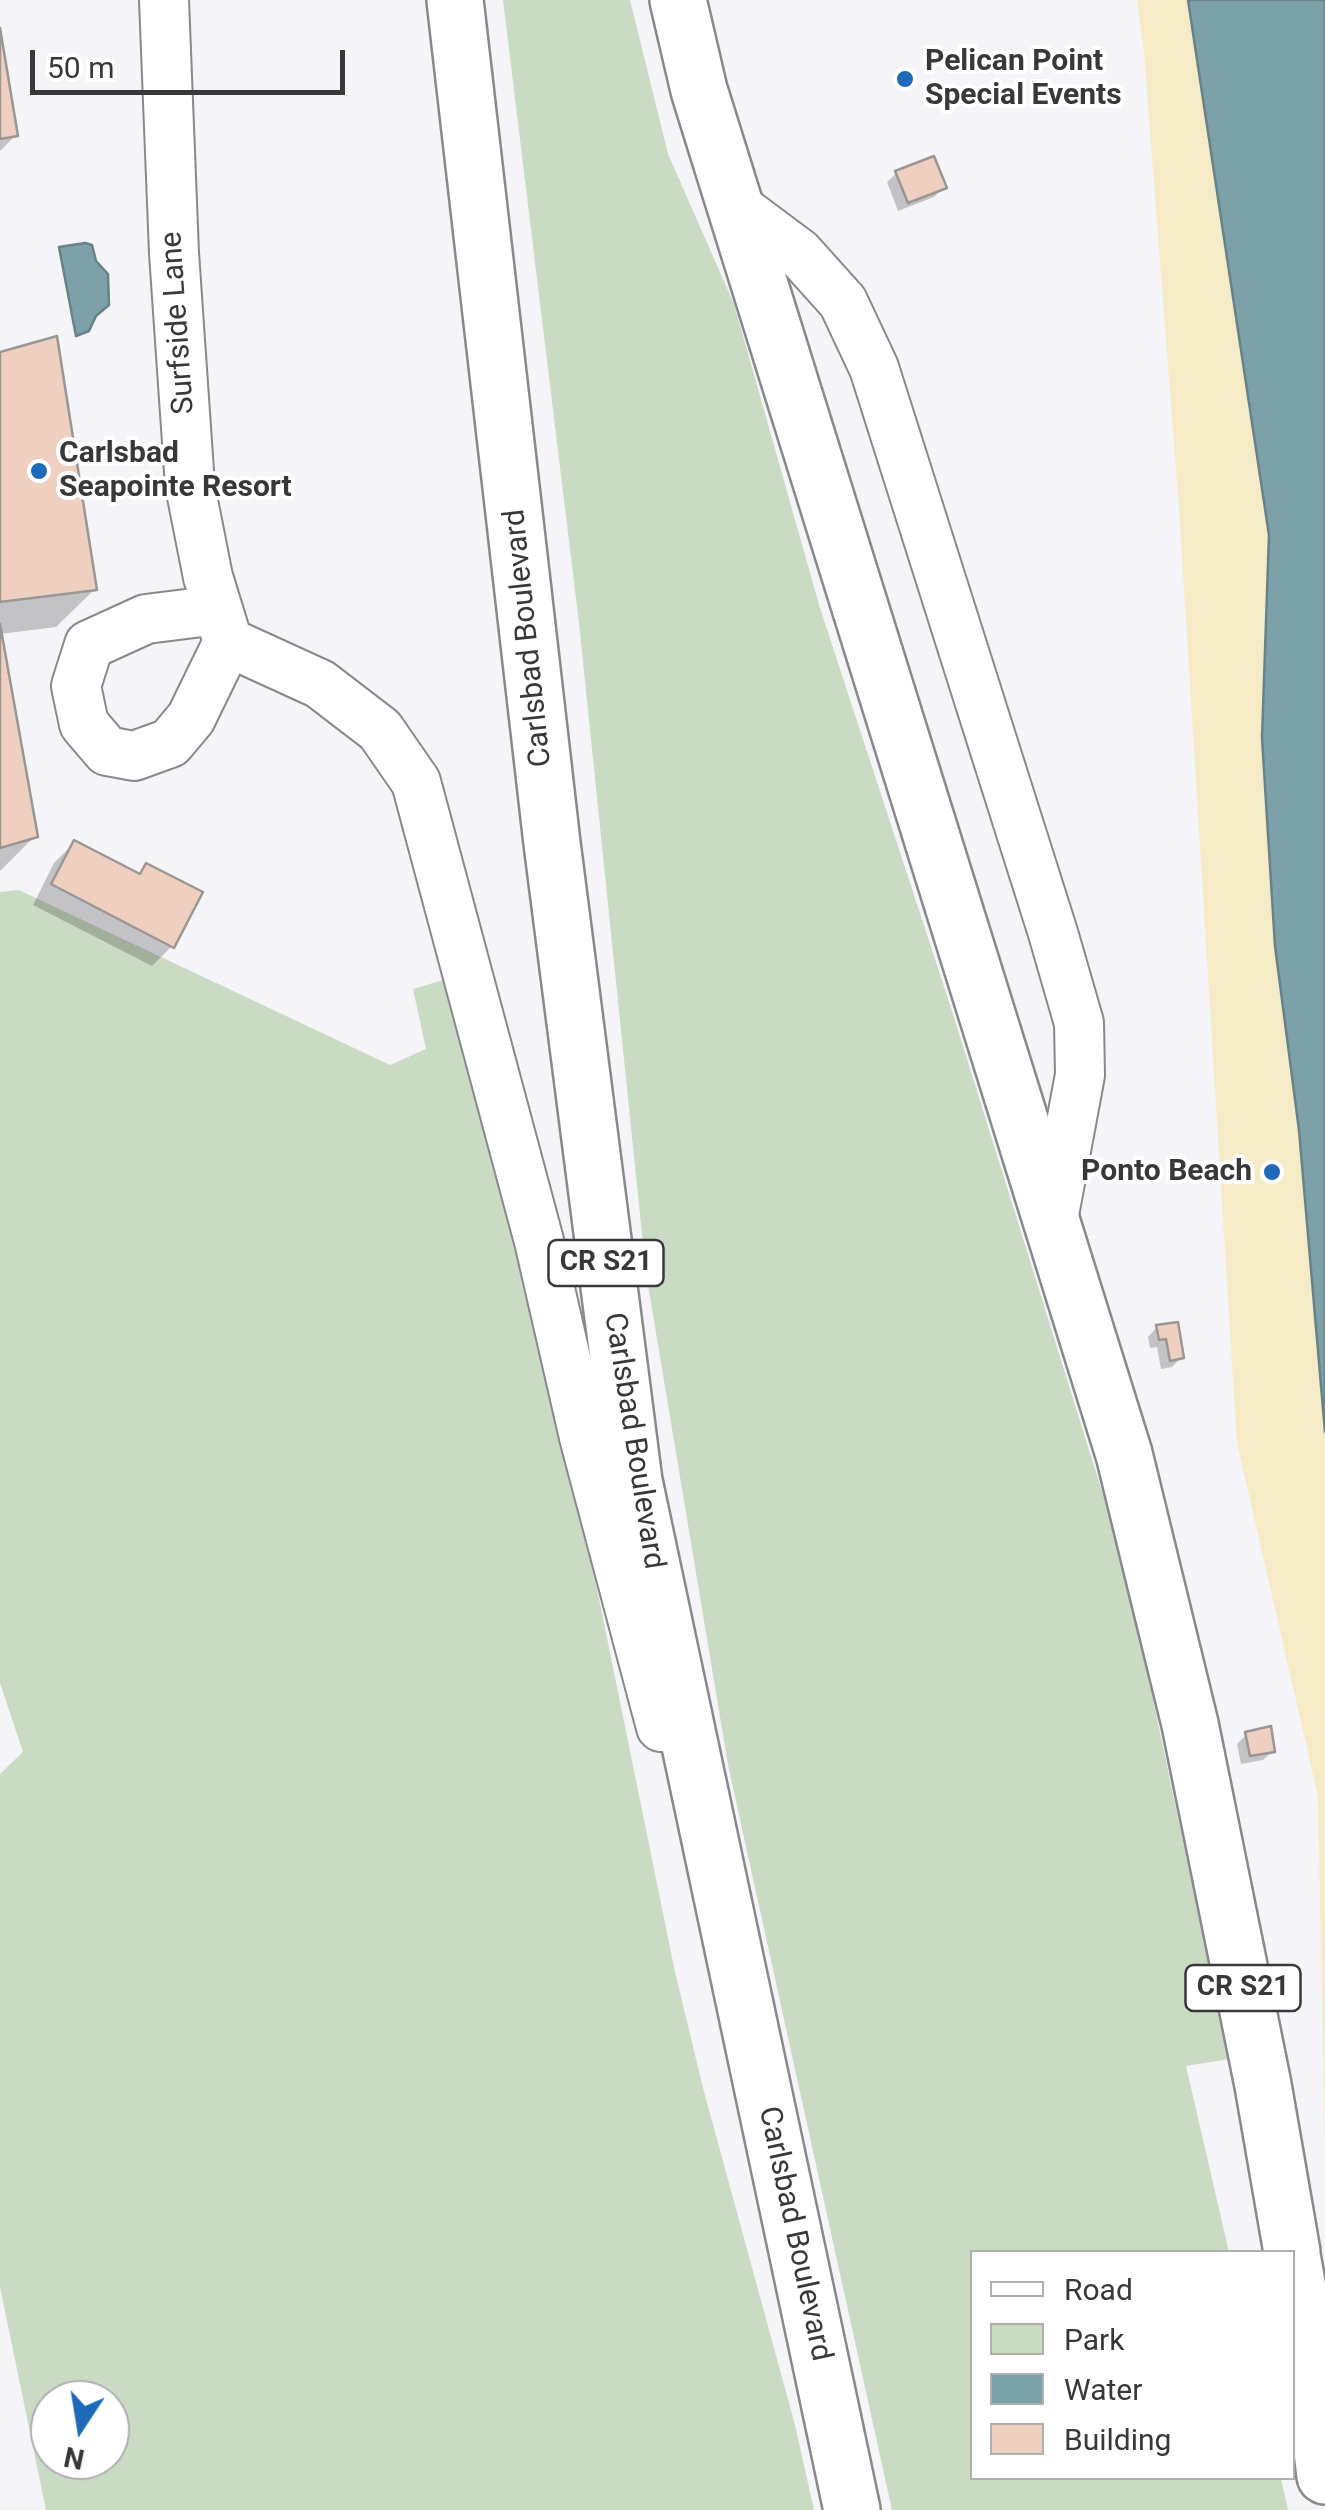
<!DOCTYPE html>
<html>
<head>
<meta charset="utf-8">
<style>
  body { margin:0 }
  #map { position:relative; width:1325px; height:2510px; overflow:hidden; background:#f4f4f9; font-family:Roboto,sans-serif }
  canvas { display:block }
  .legend { position:absolute; left:970px; top:2250px; width:325px; height:230px; box-sizing:border-box; background:#fff; border:2px solid #afafb0; margin:0; padding:12px 18px; list-style:none; font-size:30px; color:#38383a }
  .legend li { display:flex; align-items:center; gap:20px; height:50px }
  .legend b { width:50px; border:2px solid #afafb0 }
  .north { position:absolute; left:30px; top:2380px; width:100px; height:100px; box-sizing:border-box; background:#fff; border:2px solid #afafb0; border-radius:50%; rotate:192deg; font-size:28px; font-weight:700; line-height:40px; text-align:center; color:#38383a }
  .north::after { content:''; display:block; margin:auto; width:35px; height:45px; background:#1d6ab9; clip-path:polygon(50% 0,100% 100%,50% 72%,0 100%) }
  .scale { position:absolute; left:30px; top:50px; width:315px; height:45px; box-sizing:border-box; border:5px solid #38383a; border-top:0; padding-left:12px; font-size:30px; line-height:35px; white-space:nowrap; color:#38383a; -webkit-text-stroke:8px #fff; paint-order:stroke }
</style>
</head>
<body>
<div id="map">
<canvas width="1325" height="2510"></canvas>
<ul class="legend">
<li><b style="height:12px;background:#fff"></b>Road</li>
<li><b style="height:28px;background:#cadbc4"></b>Park</li>
<li><b style="height:28px;background:#7da1a9"></b>Water</li>
<li><b style="height:28px;background:#efd0c0"></b>Building</li>
</ul>
<div class="north">N</div>
<div class="scale">50 m</div>
</div>
<script>
const ctx = document.querySelector('canvas').getContext('2d');
ctx.lineJoin = 'round';
function paint(path, color) {
  ctx.fillStyle = color;
  ctx.fill(path, 'evenodd');
}
function shape(rows) {
  const path = new Path2D();
  for (const r of rows) {
    path.moveTo(r[0], r[1]);
    for (let i = 2; i < r.length; i += 2) path.lineTo(r[i], r[i + 1]);
  }
  return path;
}
function stroke(path, color, width, dash) {
  ctx.strokeStyle = color;
  ctx.lineWidth = width;
  ctx.lineCap = dash ? 'butt' : 'round';
  ctx.setLineDash(dash || []);
  ctx.stroke(path);
}
function drawText(font, color, halo, rows, align = 'center') {
  ctx.font = font + ' Roboto,sans-serif';
  ctx.lineWidth = 8;
  ctx.setLineDash([]);
  ctx.textBaseline = 'middle';
  ctx.strokeStyle = halo;
  ctx.fillStyle = color;
  for (const [text, x, y, turn = 0] of rows) {
    ctx.save();
    ctx.translate(x, y);
    ctx.rotate((+turn || 0) * Math.PI / 180);
    ctx.textAlign = isNaN(turn) ? turn : align;
    if (halo) ctx.strokeText(text, 0, 0);
    ctx.fillText(text, 0, 0);
    ctx.restore();
  }
}
const green = shape([
  [503,0,630,0,668,154,734,304,820,608,953,1014,1124,1562,1229,2059,1186,2066,1229,2252,972,2252,972,2478,1281,2478,1288,2510,892,2510,728,1765,646,1273,579,623],
  [19,890,390,1065,426,1049,413,989,450,978,561,1412,675,1972,703,2088,795,2425,814,2510,46,2510,0,2287,0,1774,23,1752,0,1683,0,892],
  [50,2400,110,2400,110,2460,50,2460]
]);
const sand = shape([
  [1137,0,1257,0,1325,220,1325,2137,1318,1796,1237,1443,1179,508,1144,52]
]);
const water = shape([
  [1188,0,1325,0,1325,1432,1299,1130,1275,946,1262,738,1269,535,1188,0],
  [85,243,92,245,96,261,108,274,109,305,96,316,89,331,76,336,59,247,85,243]
]);
const shadow = shape([
  [0,43,16,135,0,151],
  [897,173,944,187,934,197,898,211,887,182],
  [0,355,95,589,56,627,0,634],
  [0,638,35,836,0,871],
  [74,843,137,875,146,866,172,946,152,966,33,905,54,863],
  [1157,1327,1182,1357,1172,1367,1161,1369,1157,1347,1150,1348,1148,1337],
  [1247,1734,1273,1751,1263,1760,1241,1764,1237,1744]
]);
const building = shape([
  [0,28,18,136,0,139,0,28],
  [934,156,947,188,908,203,895,171,934,156],
  [57,336,97,590,0,602,0,352,57,336],
  [0,624,38,837,0,848,0,624],
  [74,840,140,874,146,863,203,892,174,948,51,884,74,840],
  [1178,1322,1184,1358,1170,1361,1166,1339,1159,1340,1156,1325,1178,1322],
  [1271,1726,1275,1752,1250,1756,1245,1732,1271,1726]
]);
const minor = shape([
  [164,0,174,253,190,486,208,577,228,642],
  [736,206,799,253,843,302,874,368,1053,933,1079,1023,1080,1075,1052,1225],
  [218,610,146,619,89,645,76,686,84,724,107,751,134,756,170,743,191,718,228,642],
  [228,642,320,684,380,730,416,782,539,1241,584,1437,661,1727]
]);
const major = shape([
  [455,0,552,843,634,1481,852,2510],
  [678,0,699,90,1124,1454,1190,1724,1263,2085,1292,2252],
  [1292,2255,1312,2367,1325,2476]
]);
const markers = [
  [905,79,10,"#1d6ab9"],
  [39,471,10,"#1d6ab9"],
  [1272,1172,10,"#1d6ab9"]
];
const shields = [
  [606,1263,115],
  [1243,1988,115]
];
const shieldNames = [
  ["CR S21",606,1263],
  ["CR S21",1243,1988]
];
const poiNames = [
  ["Pelican Point",925,62],
  ["Special Events",925,96],
  ["Carlsbad",59,454],
  ["Seapointe Resort",59,488],
  ["Ponto Beach",1252,1172,"right"]
];
const streetNames = [
  ["Surfside Lane",179,323,-94],
  ["Carlsbad Boulevard",529,638,-96],
  ["Carlsbad Boulevard",633,1441,81],
  ["Carlsbad Boulevard",794,2234,78]
];
paint(green, '#cadbc4');
paint(sand, '#f5ebc6');
paint(water, '#7da1a9');
stroke(water, '#688288', 2.5);
paint(shadow, '#0003');
paint(building, '#efd0c0');
stroke(building, '#9a9694', 2.5);
stroke(minor, '#88898c', 52);
stroke(major, '#88898c', 60);
stroke(minor, '#fff', 48);
stroke(major, '#fff', 55);
for (const [x, y, r, color] of markers) {
  const dot = new Path2D();
  dot.arc(x, y, r, 0, 2 * Math.PI);
  ctx.fillStyle = color;
  ctx.fill(dot);
  stroke(dot, '#fff', 4);
}
for (const [x, y, w] of shields) {
  const box = new Path2D();
  box.roundRect(x - w / 2, y - 23, w, 46, 8);
  ctx.fillStyle = '#fff';
  ctx.fill(box);
  stroke(box, '#38383a', 2.5);
}
drawText('bold 28px', '#38383a', null, shieldNames);
drawText('bold 30px', '#38383a', '#fff', poiNames, 'left');
drawText('30px', '#38383a', '#fff', streetNames);
</script>
</body>
</html>
